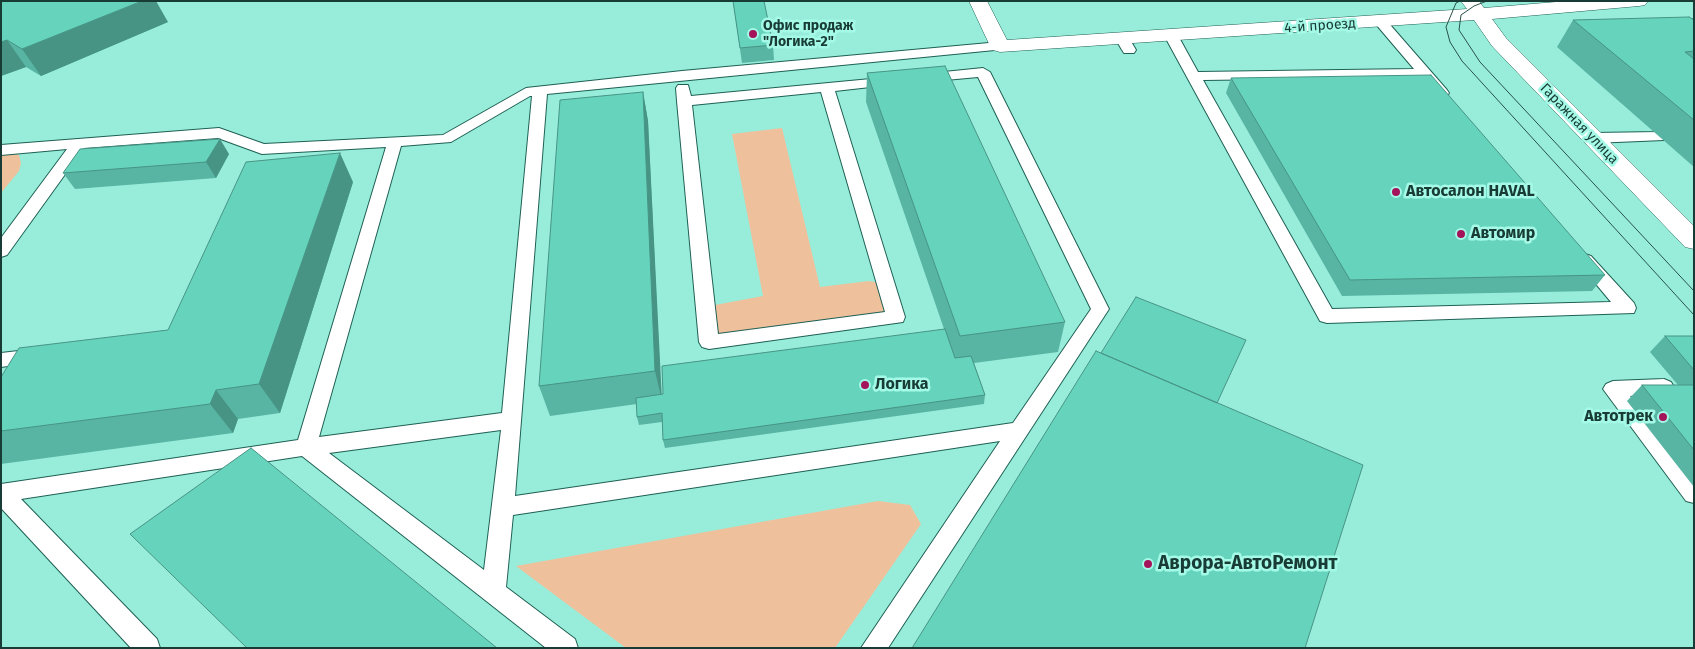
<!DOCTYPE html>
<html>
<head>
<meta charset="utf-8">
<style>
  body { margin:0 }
  #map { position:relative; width:1695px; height:649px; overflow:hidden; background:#98edda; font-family:"Fira Sans",sans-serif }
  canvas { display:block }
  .frame { position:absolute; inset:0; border:2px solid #183c35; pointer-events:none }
</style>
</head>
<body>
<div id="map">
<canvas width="1695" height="649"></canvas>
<div class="frame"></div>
</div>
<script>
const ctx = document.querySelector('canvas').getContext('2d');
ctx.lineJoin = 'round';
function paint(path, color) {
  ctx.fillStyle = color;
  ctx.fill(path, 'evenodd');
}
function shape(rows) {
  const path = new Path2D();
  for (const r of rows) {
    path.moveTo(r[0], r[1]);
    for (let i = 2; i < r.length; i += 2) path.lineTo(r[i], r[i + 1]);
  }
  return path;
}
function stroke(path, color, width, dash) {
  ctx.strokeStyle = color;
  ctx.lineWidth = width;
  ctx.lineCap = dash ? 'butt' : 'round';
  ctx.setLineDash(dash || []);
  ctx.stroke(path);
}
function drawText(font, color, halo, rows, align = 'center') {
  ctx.font = font + ' "Fira Sans",sans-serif';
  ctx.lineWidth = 5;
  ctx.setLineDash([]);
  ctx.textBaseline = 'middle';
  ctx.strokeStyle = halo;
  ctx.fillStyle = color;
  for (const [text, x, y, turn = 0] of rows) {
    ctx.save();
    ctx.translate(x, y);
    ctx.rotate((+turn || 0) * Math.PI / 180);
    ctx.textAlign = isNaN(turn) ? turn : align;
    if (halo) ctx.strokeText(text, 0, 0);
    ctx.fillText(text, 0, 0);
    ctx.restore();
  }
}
const green = shape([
  [782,128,820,287,869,281,875,282,879,287,886,310,884,315,720,336,715,331,713,310,715,305,763,296,732,134],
  [8,153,19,155,21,163,19,171,1,193,1,154],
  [878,501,910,505,921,524,835,648,626,648,516,566]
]);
const service = shape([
  [1380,18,1385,19,1447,90,1449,93,1447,96,1437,96,1421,77,1203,80,1332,309,1611,302,1576,260,1579,256,1585,254,1591,256,1634,303,1636,308,1634,313,1327,323,1320,321,1164,35,1171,31,1176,32,1198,72,1414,69,1374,22,1380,18],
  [1122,34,1129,38,1136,50,1134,53,1124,53,1122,50,1115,38,1122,34],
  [1000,42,1007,46,1005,49,547,94,515,496,1013,423,1091,309,978,77,924,82,917,78,924,74,983,68,990,72,1109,309,888,648,861,648,1000,441,513,515,506,587,575,639,578,648,546,648,302,456,21,499,157,639,160,648,131,648,1,508,1,484,298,440,386,147,262,154,218,138,84,148,7,255,1,257,1,238,67,149,1,155,1,145,219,128,264,144,443,135,526,88,682,71,1000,42],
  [530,96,532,96,502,413,319,437,401,146,451,142,530,96],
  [501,430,484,570,329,453,501,430],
  [892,77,897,78,899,81,897,84,835,91,905,317,903,322,709,349,702,347,699,342,677,101,676,88,678,85,688,85,691,96,892,77],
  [821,92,885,312,718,334,692,105,821,92],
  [1659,132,1664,134,1667,137,1664,140,1593,143,1585,138,1593,133,1659,132],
  [36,349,43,351,46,356,43,361,1,367,1,353,36,349],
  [1664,379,1671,382,1674,387,1671,392,1630,396,1694,477,1694,503,1686,501,1603,389,1606,384,1613,381,1664,379]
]);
const minor = shape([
  [969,1,987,1,1007,40,1467,9,1461,1,1479,1,1484,8,1568,1,1648,1,1645,5,1639,6,1492,19,1506,38,1694,226,1694,249,1685,247,1492,46,1474,20,1000,52,993,50,990,46,969,1]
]);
const tram = shape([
  [1460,1,1456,3,1446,27,1450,42,1462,61,1694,315],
  [1487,1,1474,6,1461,15,1459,30,1480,62,1694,291]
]);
const wall = shape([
  [1,1,168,22,41,76,26,67,1,76],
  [733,1,764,1,773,45,774,60,742,63],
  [1690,18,1694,18,1694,167,1557,47,1573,20],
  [867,73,1065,322,1058,352,974,363,985,395,984,404,665,448,663,440,662,422,639,425,637,417,637,404,550,416,539,386,643,92,648,121,661,394,944,329,866,102],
  [1231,78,1605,275,1592,291,1342,296,1226,93],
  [229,154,216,178,75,189,63,173],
  [353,182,280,413,238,419,233,433,1,464,1,377,168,330],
  [1665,336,1694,336,1694,487,1627,401,1642,385,1678,385,1650,352]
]);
const shadedWall = shape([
  [142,1,156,1,168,22,41,76,22,49],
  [7,40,26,67,1,76,1,42],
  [643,92,648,121,662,401,655,371],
  [220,139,229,154,216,178,206,162],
  [340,153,353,182,280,413,259,384],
  [216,390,238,419,233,433,210,404]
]);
const building = shape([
  [1,1,142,1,22,49,7,40,1,42,1,1],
  [733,1,764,1,773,45,740,48,733,1],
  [1689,17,1694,20,1694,51,1685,52,1694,59,1694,120,1573,20,1689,17],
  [945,66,1065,322,960,336,867,73,945,66],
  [1431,75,1605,275,1350,280,1231,78,1431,75],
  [643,92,655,371,539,386,560,100,643,92],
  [220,139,206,162,63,173,80,149,220,139],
  [340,153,259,384,216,390,210,404,1,431,1,377,19,348,168,330,246,162,340,153],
  [1136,297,1246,340,1217,403,1101,353,1136,297],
  [945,329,955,358,971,356,985,395,663,440,662,413,637,417,636,398,663,394,662,366,945,329],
  [1665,336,1694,336,1694,370,1665,336],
  [1096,351,1363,465,1305,648,912,648,1096,351],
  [1642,385,1694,385,1694,450,1642,385],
  [251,448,497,648,247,648,130,534,251,448]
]);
const markers = [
  [753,34,5,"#a3145a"],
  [1396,192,5,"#a3145a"],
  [1461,234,5,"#a3145a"],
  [865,385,5,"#a3145a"],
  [1663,417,5,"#a3145a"],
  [1148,564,5,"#a3145a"]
];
const farPoinames = [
  ["Офис продаж",763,26],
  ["\"Логика-2\"",763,42]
];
const farStreetnames = [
  ["4-й проезд",1320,26,-4],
  ["Гаражная улица",1579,124,46]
];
const poiNames = [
  ["Автосалон HAVAL",1406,192],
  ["Автомир",1471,234],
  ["Логика",875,385],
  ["Автотрек",1653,417,"right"]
];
const nearPoinames = [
  ["Аврора-АвтоРемонт",1158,564]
];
paint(green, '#efc09c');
stroke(service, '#1e6054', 2);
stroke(minor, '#1e6054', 1);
paint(service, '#fff');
paint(minor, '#fff');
stroke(tram, '#28524a', 1);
paint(wall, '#58b5a3');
paint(shadedWall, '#479484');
paint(building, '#66d3bd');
stroke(building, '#479484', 1);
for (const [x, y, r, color] of markers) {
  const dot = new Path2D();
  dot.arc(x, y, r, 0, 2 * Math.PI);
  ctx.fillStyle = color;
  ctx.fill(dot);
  stroke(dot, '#a5fae7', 2);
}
drawText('bold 14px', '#183c35', '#a5fae7', farPoinames, 'left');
drawText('14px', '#183c35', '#a5fae7', farStreetnames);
drawText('bold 16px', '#183c35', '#a5fae7', poiNames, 'left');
drawText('bold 19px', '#183c35', '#a5fae7', nearPoinames, 'left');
</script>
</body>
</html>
